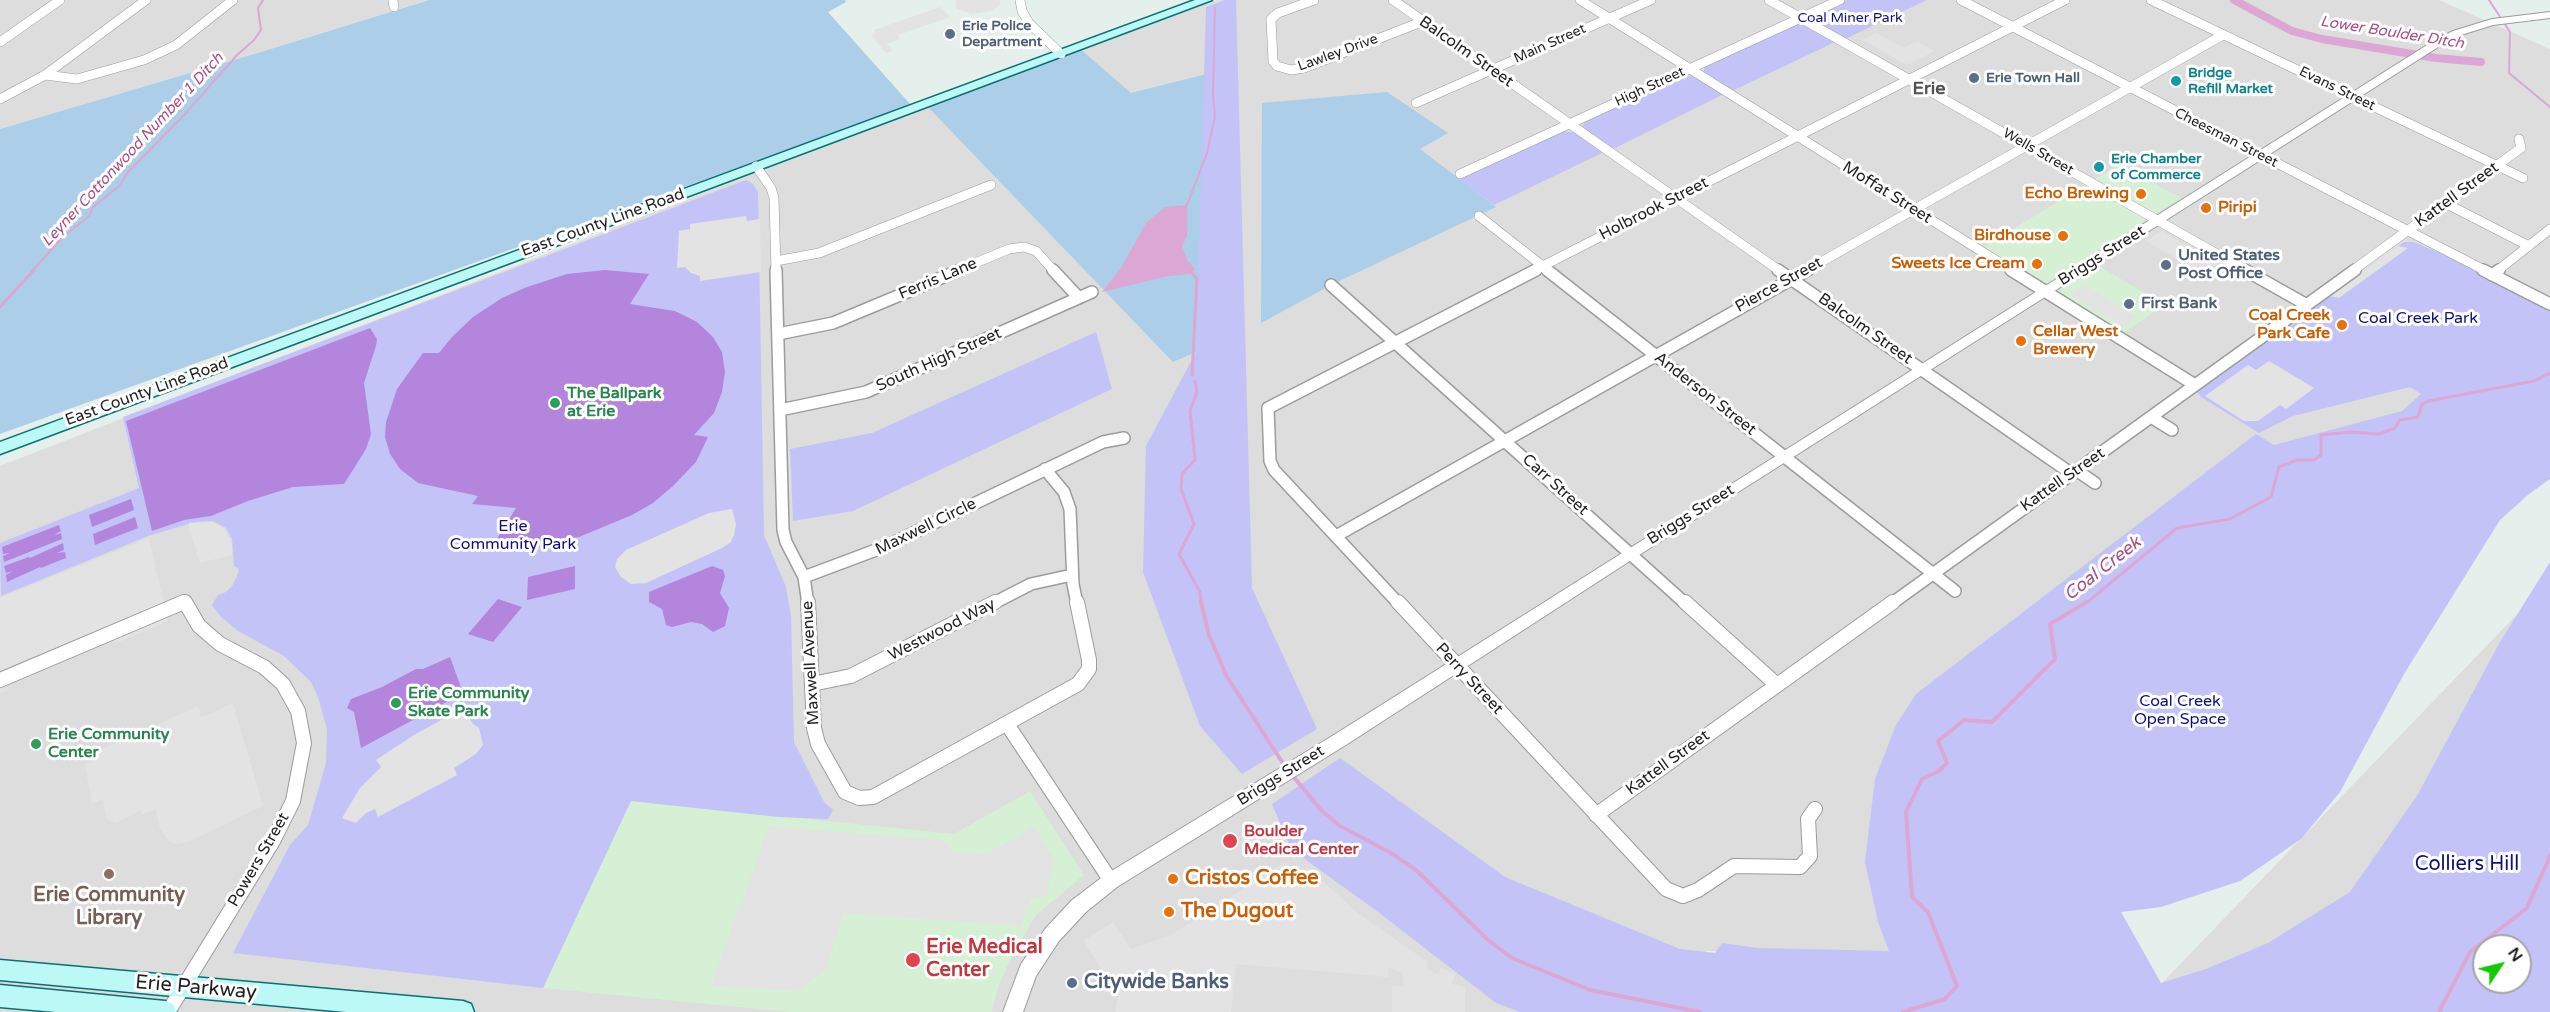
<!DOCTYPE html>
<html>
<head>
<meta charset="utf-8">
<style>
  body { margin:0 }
  #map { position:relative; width:2550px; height:1012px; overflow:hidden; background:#e5efeb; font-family:"Varela Round",sans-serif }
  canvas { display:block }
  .north { position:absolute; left:2472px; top:934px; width:60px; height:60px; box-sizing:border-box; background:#fff; border:2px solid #a5a5a5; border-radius:50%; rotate:55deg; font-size:16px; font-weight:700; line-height:24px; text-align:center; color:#1f1f1f }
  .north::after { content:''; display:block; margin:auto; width:21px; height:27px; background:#14c806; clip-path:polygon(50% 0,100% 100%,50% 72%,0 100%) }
</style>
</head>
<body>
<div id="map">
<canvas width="2550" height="1012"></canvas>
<div class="north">N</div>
</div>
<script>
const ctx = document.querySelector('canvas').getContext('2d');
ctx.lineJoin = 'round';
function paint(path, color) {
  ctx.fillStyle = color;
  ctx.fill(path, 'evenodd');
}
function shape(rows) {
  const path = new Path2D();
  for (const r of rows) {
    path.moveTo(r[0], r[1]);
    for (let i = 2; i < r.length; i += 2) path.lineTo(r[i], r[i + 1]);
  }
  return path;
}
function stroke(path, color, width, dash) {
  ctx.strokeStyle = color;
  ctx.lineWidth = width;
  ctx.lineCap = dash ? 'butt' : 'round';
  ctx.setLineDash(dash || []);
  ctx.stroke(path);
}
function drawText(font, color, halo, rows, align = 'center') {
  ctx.font = font + ' "Varela Round",sans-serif';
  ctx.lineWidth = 6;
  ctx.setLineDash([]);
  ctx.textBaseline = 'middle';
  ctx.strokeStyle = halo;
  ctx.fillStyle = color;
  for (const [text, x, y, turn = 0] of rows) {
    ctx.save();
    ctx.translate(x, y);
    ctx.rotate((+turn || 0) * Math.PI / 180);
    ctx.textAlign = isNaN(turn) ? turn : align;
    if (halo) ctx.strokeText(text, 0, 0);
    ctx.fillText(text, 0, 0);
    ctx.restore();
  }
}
const residential = shape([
  [0,0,428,0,261,52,0,129],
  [1217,0,2439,0,2550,49,2550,396,1889,951,1707,951,1627,1012,0,1012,0,466,927,106],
  [2550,580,2550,1012,2149,1012,2161,984],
  [2484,946,2520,946,2520,982,2484,982]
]);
const commercial = shape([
  [2120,164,2181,198,2086,258,2164,305,2122,334,1983,247],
  [1030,791,1084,875,1035,916,1007,967,998,987,992,1012,790,1012,543,988,631,801,954,834]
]);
const grass = shape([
  [429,0,845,0,846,2,828,12,911,105,0,434,0,129,261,52],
  [1079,48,1131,93,1207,74,1196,352,1173,362,927,106],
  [1387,92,1448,133,1420,149,1496,207,1331,285,1261,323,1262,103]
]);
const park = shape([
  [1225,0,1236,0,1252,588,1317,729,1242,774,1200,726,1143,572,1146,446,1196,352,1206,7],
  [1847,0,1927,0,1845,39,1814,21,1812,16],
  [1795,24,1806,25,1835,42,1732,91,1704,73,1704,66],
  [1684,75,1696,77,1724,94,1613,149,1582,128,1585,121],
  [1561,132,1575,132,1604,152,1494,205,1459,179],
  [746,180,753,184,758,192,764,535,786,587,791,616,794,742,824,802,833,810,828,819,778,817,631,801,543,988,233,953,290,845,308,825,326,763,327,729,318,697,311,682,284,656,238,631,221,617,212,605,218,595,226,592,232,586,239,572,238,568,234,566,232,539,226,528,213,521,195,522,148,536,1,596,0,543,139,488,123,417],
  [2404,242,2413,242,2440,253,2550,309,2550,479,2529,494,2500,520,2404,674,2340,792,2301,839,2240,881,2161,907,2121,912,2161,983,2206,969,2268,943,2350,892,2418,794,2500,642,2550,562,2550,1012,1520,1012,1496,1003,1378,912,1291,849,1272,804,1340,758,1505,877,1680,949,1715,953,1722,943,1757,948,1889,951,1878,922,1865,862,1875,779,1896,725,1916,694,2256,434,2274,445,2402,411,2421,394,2410,387,2293,416,2259,433,2201,397,2197,392],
  [2484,946,2520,946,2520,982,2484,982],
  [1096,332,1112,389,853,511,793,521,790,449,872,433]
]);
const pitch = shape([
  [605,270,649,274,630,304,675,311,697,322,713,337,722,352,725,372,722,392,714,413,694,435,708,437,696,462,673,486,653,503,632,515,579,537,551,541,495,542,516,508,472,504,478,496,418,483,400,469,390,454,385,437,386,422,397,389,423,353,439,353,452,337,473,317,502,298,527,287,567,274],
  [370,328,377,339,376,346,364,383,371,434,366,449,344,484,293,487,248,501,211,516,184,520,152,531,126,421],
  [131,499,134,510,92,527,89,515],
  [135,517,138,528,95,545,93,534],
  [59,525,61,531,54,535,61,533,62,539,4,562,3,556,10,553,3,554,2,547],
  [63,543,64,550,57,553,65,552,66,558,41,568,40,567,7,582,6,575,13,571,6,573,4,566,29,557,30,558],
  [575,566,575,589,527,600,528,577],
  [712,566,723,570,725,576,720,593,729,608,725,626,713,632,702,624,691,622,672,627,666,625,662,609,649,602,649,592],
  [498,599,522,607,493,642,468,634],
  [450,657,463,693,361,748,354,712,347,708,351,699,382,687,416,669,423,669]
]);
const parking = shape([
  [956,0,1000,0,1000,4,992,11,971,14,956,8],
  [940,7,950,17,898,35,900,39,887,44,893,51,886,53,871,35,876,33,874,30],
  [1876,33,1904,48,1917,41,1935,51,1907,65,1862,40],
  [746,216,747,221,760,219,761,272,700,281,700,276,691,273,685,267,677,268,679,231,690,229,690,224],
  [2162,231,2218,264,2202,274,2146,241],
  [2398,246,2408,248,2339,298,2329,296],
  [2085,285,2137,317,2122,327,2070,295],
  [2269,361,2314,388,2286,409,2280,405,2258,421,2244,421,2205,396,2248,365,2256,370],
  [732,509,736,524,734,535,731,542,722,548,646,583,631,584,621,577,615,567,617,559,626,550,709,513],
  [212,522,224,529,232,545,232,555,200,563,189,529,189,523],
  [149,538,168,621,114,644,113,638,6,682,8,690,0,693,0,598],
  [233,703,263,806,188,842,176,844,169,841,160,829,156,810,142,814,141,810,115,823,107,819,103,799,92,804,85,764,92,761,91,754,198,706,202,717],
  [463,708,473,724,479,728,483,745,476,754,454,768,457,775,378,817,375,809,366,813,356,823,342,818,360,788,381,767,376,760,414,735],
  [769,826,942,840,953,851,986,854,1034,827,1053,857,1047,896,1032,898,1024,914,1022,926,843,913,827,968,798,991,711,986],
  [1285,862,1299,876,1307,867,1359,914,1428,962,1426,967,1429,970,1438,974,1441,967,1455,974,1452,984,1465,987,1465,1012,1392,1012,1392,986,1404,986,1402,973,1388,967,1388,977,1236,964,1231,1012,1115,1012,1118,994,1083,941,1113,922,1131,949,1171,935]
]);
const water = shape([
  [1187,205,1187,236,1182,246,1187,260,1195,269,1189,274,1168,276,1102,292,1121,268,1146,223,1165,207]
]);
const streamFar2 = shape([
  [2489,0,2510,32,2509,73,2550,107],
  [1187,205,1207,153,1215,117,1213,95,1215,8],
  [32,271,62,238,90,215,92,208,119,186,128,172,185,114,237,55,254,40,261,30,258,8,263,0]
]);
const streamFar1 = shape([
  [1191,272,1197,279,1192,375],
  [0,307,34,270],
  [1195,381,1197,393,1190,410,1195,460,1182,474,1181,489,1194,524,1179,554,1200,592,1201,604],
  [2085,604,2177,528,2230,519,2271,497,2279,467,2297,460,2314,460,2321,455,2321,435,2350,432,2379,434,2395,428,2400,420,2418,417,2422,404,2428,401,2534,381,2550,373]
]);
const stream = shape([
  [1201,602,1209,635,1227,677,1286,768],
  [1292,775,1321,810,1340,826,1391,853,1416,870,1488,940,1512,958,1590,990,1700,1012],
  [1903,1012,1945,999,1957,986,1928,912,1912,897,1906,812,1922,779,1939,771,1947,763,1938,741,1964,720,1992,722,2055,659,2050,624,2087,602],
  [2439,1012,2470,952,2527,908,2550,856]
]);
const canal = shape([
  [2234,0,2292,31,2322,39,2436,58,2481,62]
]);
const minorFar2 = shape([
  [393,0,394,7],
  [1020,0,1022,11,1029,23,1061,54],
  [1314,0,1278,13,1271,19,1273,61,1277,66,1291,70,1304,68,1421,22],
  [1393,0,1780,271],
  [1580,0,2013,271],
  [1769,0,2247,271],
  [1961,0,2486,271],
  [2151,0,2523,178],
  [0,42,60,0],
  [45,75,77,79,144,60,176,45,233,0],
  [0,99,45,75,146,0],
  [1416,103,1651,0],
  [756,166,771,188,774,198,776,271],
  [1460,174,1840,0],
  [2445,203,2529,246],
  [1479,216,1549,271],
  [776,261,819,253,991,185],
  [956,271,1009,249,1024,247,1036,251,1054,271],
  [1533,271,2065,0],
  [1805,271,2223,35],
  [2352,271,2521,148,2519,139],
  [2497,271,2550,229]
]);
const minorFar1 = shape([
  [776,270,783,530,786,542,804,577,808,604],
  [1053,270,1079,298],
  [1547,270,1955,591],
  [1778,270,2072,474],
  [2011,270,2195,385],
  [2245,270,2307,305],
  [2483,270,2550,304],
  [2492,275,2499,270],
  [1331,285,1686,604],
  [778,334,833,323,960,270],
  [780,410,866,392,1092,292],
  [2151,417,2172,430],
  [1045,469,1064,492,1070,509,1073,584,1077,604],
  [2076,470,2095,483],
  [1336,536,1808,270],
  [804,577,884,547,1103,442,1124,438],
  [181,604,186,604],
  [992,604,1031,584,1072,575],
  [1399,604,1274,470,1270,461,1268,408,1536,270],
  [1891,604,2355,270]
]);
const minor = shape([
  [808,602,814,728,818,744,845,792,859,798,873,797,1078,684,1089,669,1089,660,1077,602],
  [1398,602,1666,889,1683,896,1698,890,1734,866,1800,867,1810,856,1808,819,1815,809],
  [1685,602,1777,685],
  [0,680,184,602],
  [812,684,851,676,995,602],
  [1007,724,1111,881],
  [1596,815,1893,602],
  [168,1012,273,841,293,801,304,743,298,711,283,684,264,667,220,644,199,626,185,602]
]);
const tertiary = shape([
  [2550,12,2550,18,2493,25,2461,35,2443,44,1636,557,1349,743,1117,887,1086,912,1059,941,1036,976,1023,1012,1003,1012,1021,964,1045,929,1072,900,1105,875,1337,733,2435,40,2453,31,2492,19,2550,12]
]);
const secondary = shape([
  [1195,0,1212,0,0,454,0,442,1195,0],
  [0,960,463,1001,471,1004,474,1012,346,1012,0,980,0,960],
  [0,985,165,1001,173,1004,176,1012,56,1012,0,1007,0,985]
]);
const markers = [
  [950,34,6,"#5c6f8a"],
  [1974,78,6,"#5c6f8a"],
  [2176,81,6,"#0f9aa8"],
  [2099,167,6,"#0f9aa8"],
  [2141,194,6,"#e8710a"],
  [2206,208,6,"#e8710a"],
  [2063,236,6,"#e8710a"],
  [2037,264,6,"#e8710a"],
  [2166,265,6,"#5c6f8a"],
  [2129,304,6,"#5c6f8a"],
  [2342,325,6,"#e8710a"],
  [2021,341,6,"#e8710a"],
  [555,403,6,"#2e9e5b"],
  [396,703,6,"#2e9e5b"],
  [36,744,6,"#2e9e5b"],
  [1230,841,8,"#e0444e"],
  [109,874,6,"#8d6e63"],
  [1173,879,6,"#e8710a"],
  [1169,912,6,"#e8710a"],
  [913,960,8,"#e0444e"],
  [1072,983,6,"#5c6f8a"]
];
const farParknames = [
  ["Coal Miner Park",1850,18]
];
const farServicenames = [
  ["Erie Police",962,26],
  ["Department",962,42],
  ["Erie Town Hall",1986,78]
];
const farStreetnames = [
  ["Main Street",1550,44,-24],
  ["Lawley Drive",1338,53,-20],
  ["High Street",1650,87,-25],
  ["Evans Street",2337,89,26],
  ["Cheesman Street",2226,138,27],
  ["Wells Street",2038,152,30]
];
const farCulturenames = [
  ["Bridge",2188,73],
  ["Refill Market",2188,89],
  ["Erie Chamber",2111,159],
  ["of Commerce",2111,175]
];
const farWaternames = [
  ["Lower Boulder Ditch",2392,33,9],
  ["Leyner Cottonwood Number 1 Ditch",133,150,-47]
];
const streetNames = [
  ["Balcolm Street",1466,52,35],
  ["Moffat Street",1887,193,32],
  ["Kattell Street",2457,195,-36],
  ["Holbrook Street",1654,209,-27],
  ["East County Line Road",603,223,-20],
  ["Briggs Street",2102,256,-32],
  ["Ferris Lane",938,279,-23],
  ["Pierce Street",1779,285,-29],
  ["Balcolm Street",1865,329,35],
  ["South High Street",939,360,-24],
  ["East County Line Road",147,392,-20],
  ["Anderson Street",1705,394,38],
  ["Kattell Street",2063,480,-35],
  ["Carr Street",1555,485,42],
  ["Briggs Street",1691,515,-32],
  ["Maxwell Circle",926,527,-26],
  ["Westwood Way",942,630,-27],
  ["Maxwell Avenue",811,663,-93],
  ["Perry Street",1469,679,47],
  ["Kattell Street",1668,763,-36],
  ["Briggs Street",1281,776,-32],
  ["Powers Street",259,860,-60]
];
const foodNames = [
  ["Echo Brewing",2129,194],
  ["Piripi",2218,208,"left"],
  ["Birdhouse",2051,236],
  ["Sweets Ice Cream",2025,264],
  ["Coal Creek",2330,316],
  ["Park Cafe",2330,334],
  ["Cellar West",2033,332,"left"],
  ["Brewery",2033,350,"left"]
];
const serviceNames = [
  ["United States",2178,256],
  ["Post Office",2178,274],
  ["First Bank",2141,304]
];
const parkNames = [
  ["Coal Creek Park",2418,319],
  ["Erie",513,527],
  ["Community Park",513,545],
  ["Coal Creek",2180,702],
  ["Open Space",2180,720]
];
const leisureNames = [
  ["The Ballpark",567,394],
  ["at Erie",567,412],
  ["Erie Community",408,694],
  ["Skate Park",408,712],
  ["Erie Community",48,735],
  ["Center",48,753]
];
const healthNames = [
  ["Boulder",1244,832],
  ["Medical Center",1244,850]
];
const farDistrictnames = [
  ["Erie",1929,89]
];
const waterNames = [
  ["Coal Creek",2103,569,-38]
];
const nearParknames = [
  ["Colliers Hill",2467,865]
];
const nearFoodnames = [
  ["Cristos Coffee",1185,879],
  ["The Dugout",1181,912]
];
const nearEducationnames = [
  ["Erie Community",109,896],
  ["Library",109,919]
];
const nearHealthnames = [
  ["Erie Medical",926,948],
  ["Center",926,971]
];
const nearServicenames = [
  ["Citywide Banks",1084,983]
];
const nearStreetnames = [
  ["Erie Parkway",196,988,5]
];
paint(residential, '#dcdddc');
paint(commercial, '#d6f0d5');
paint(grass, '#accee8');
paint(park, '#c4c3f8');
paint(pitch, '#b485dc');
paint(parking, '#e3e3e3');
paint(water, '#dca7d4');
stroke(streamFar2, '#dca7d4', 2);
stroke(streamFar1, '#dca7d4', 3);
stroke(stream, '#dca7d4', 4);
stroke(canal, '#dca7d4', 8);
stroke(minorFar2, '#9c9c9c', 10);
stroke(minorFar1, '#9c9c9c', 14);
stroke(minor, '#9c9c9c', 16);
stroke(tertiary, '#9c9c9c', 2);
stroke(secondary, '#087074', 3);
stroke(minorFar2, '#fff', 9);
stroke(minorFar1, '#fff', 11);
stroke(minor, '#fff', 14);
paint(tertiary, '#fff');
paint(secondary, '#bbf8f6');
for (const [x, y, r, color] of markers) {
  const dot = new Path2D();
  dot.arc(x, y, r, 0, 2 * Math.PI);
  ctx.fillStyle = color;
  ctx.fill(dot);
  stroke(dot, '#fff', 2);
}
drawText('14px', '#0f0f7b', '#fff', farParknames);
drawText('bold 14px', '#4e5e75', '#fff', farServicenames, 'left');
drawText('14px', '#1f1f1f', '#fff', farStreetnames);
drawText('bold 14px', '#0d838f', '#fff', farCulturenames, 'left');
drawText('italic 15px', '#ac4d84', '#fff', farWaternames);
drawText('16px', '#1f1f1f', '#fff', streetNames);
drawText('bold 16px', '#c56008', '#fff', foodNames, 'right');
drawText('bold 16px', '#4e5e75', '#fff', serviceNames, 'left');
drawText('16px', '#0f0f7b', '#fff', parkNames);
drawText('bold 16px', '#27864d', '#fff', leisureNames, 'left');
drawText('bold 16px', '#be3a42', '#fff', healthNames, 'left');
drawText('bold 18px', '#525252', '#fff', farDistrictnames);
drawText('italic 18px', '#ac4d84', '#fff', waterNames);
drawText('20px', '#0f0f7b', '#fff', nearParknames);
drawText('bold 20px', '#c56008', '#fff', nearFoodnames, 'left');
drawText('bold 20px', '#785e54', '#fff', nearEducationnames);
drawText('bold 20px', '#be3a42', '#fff', nearHealthnames, 'left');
drawText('bold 20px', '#4e5e75', '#fff', nearServicenames, 'left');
drawText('20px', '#1f1f1f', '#fff', nearStreetnames);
</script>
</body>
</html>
